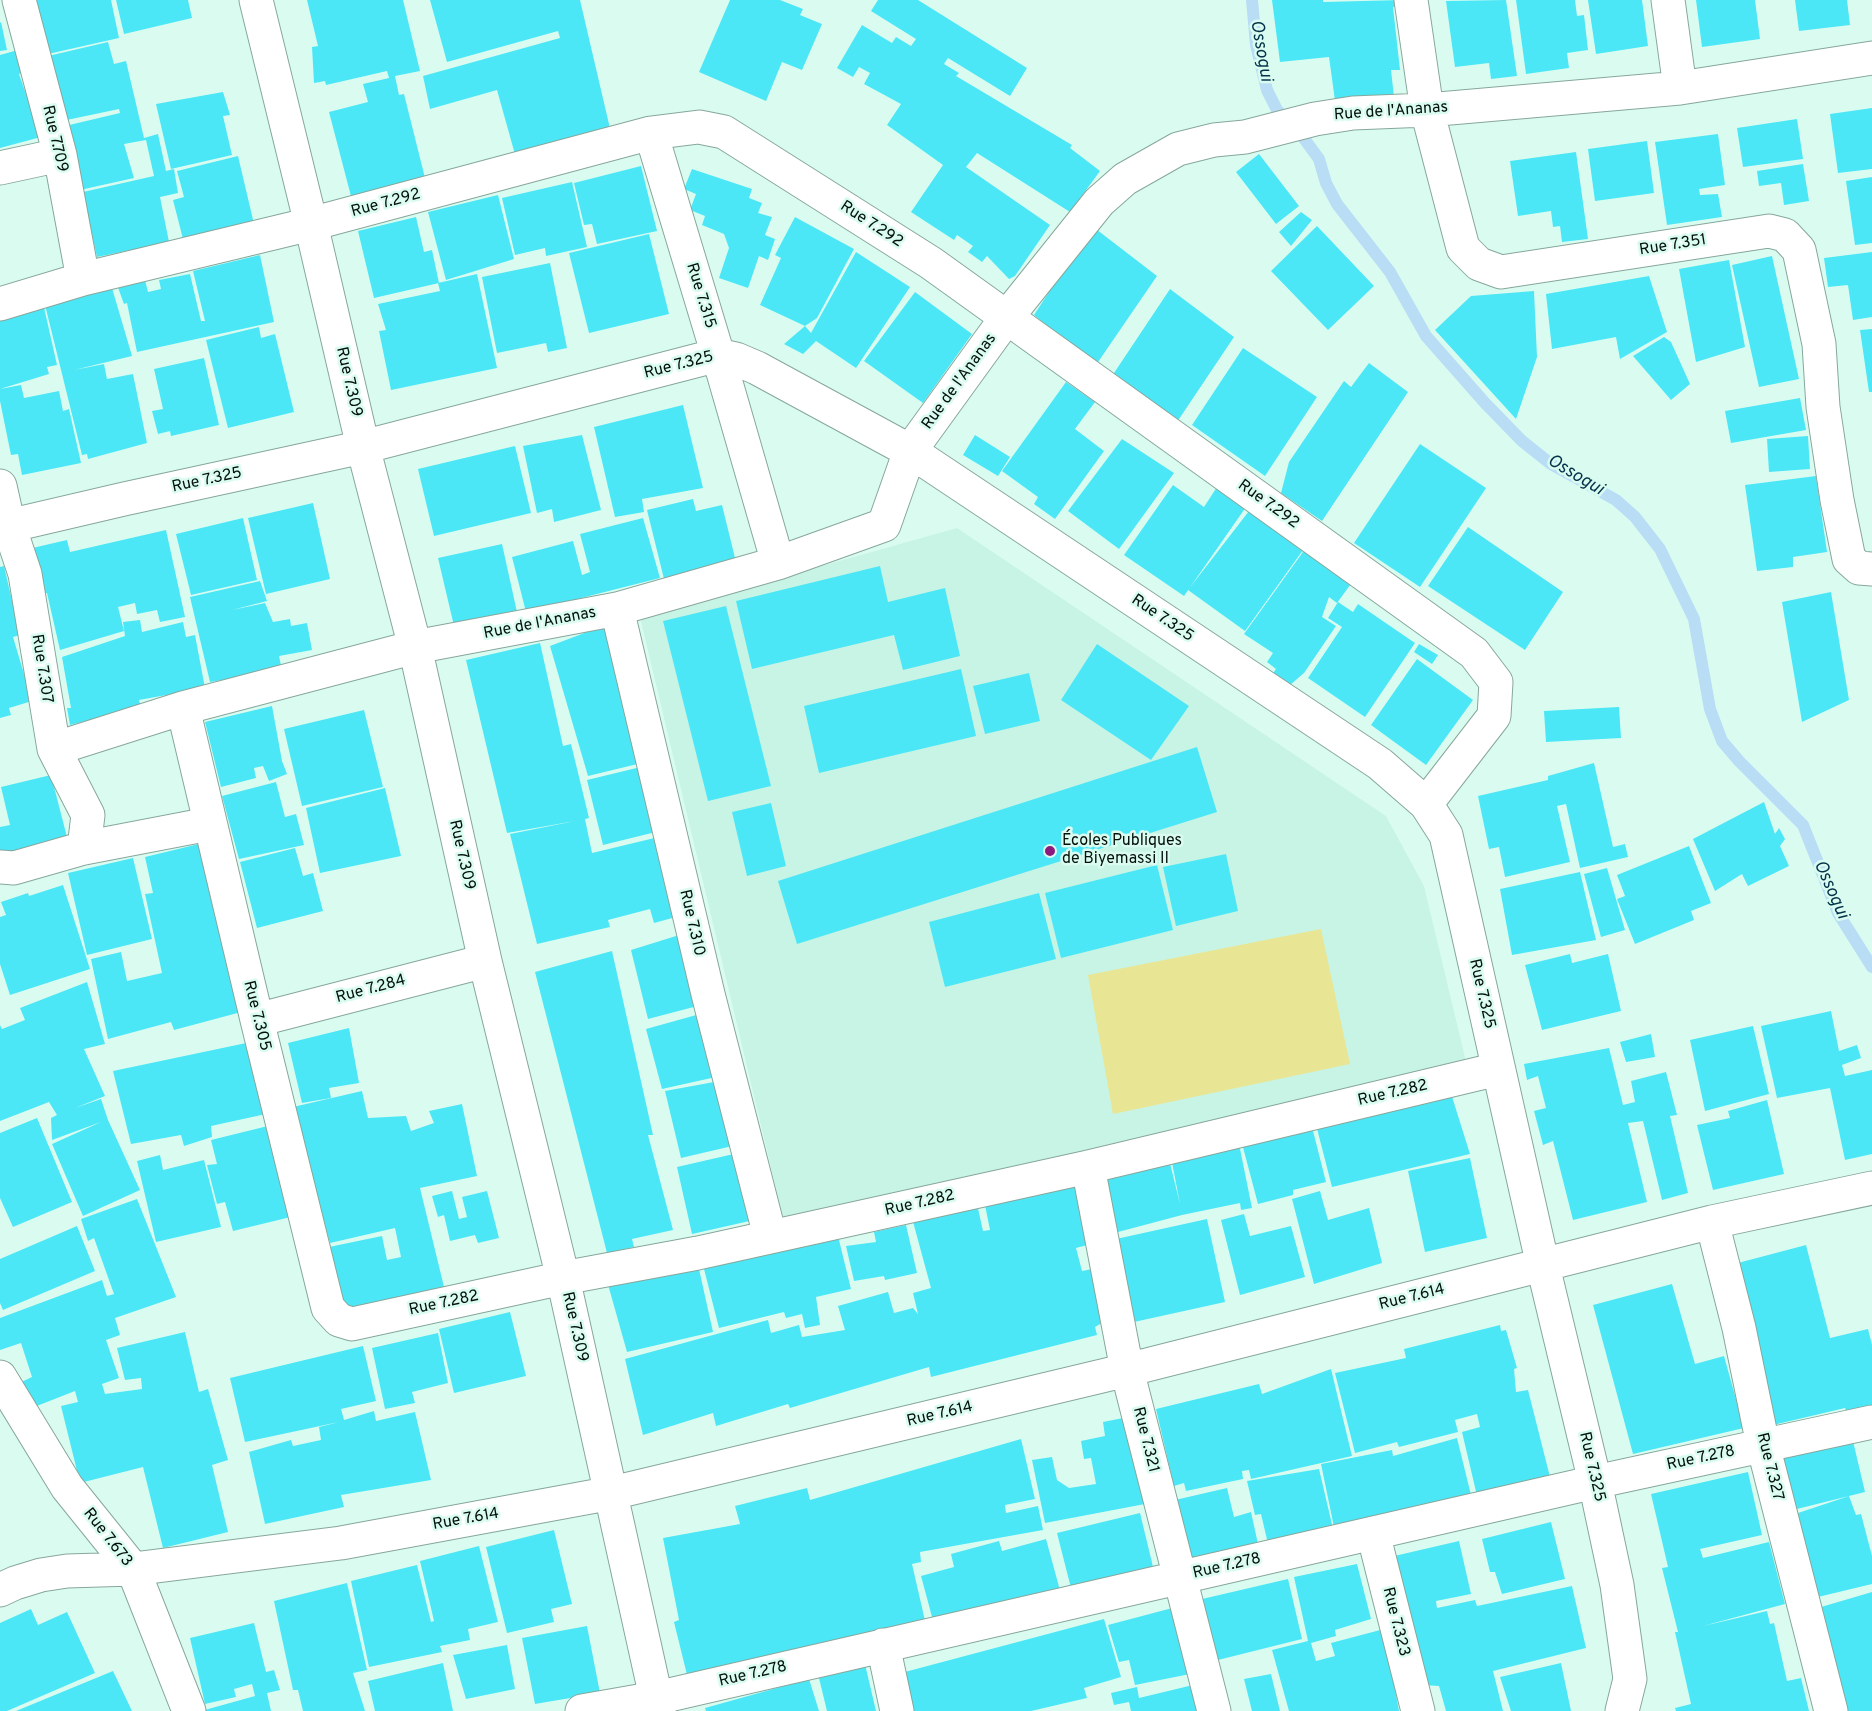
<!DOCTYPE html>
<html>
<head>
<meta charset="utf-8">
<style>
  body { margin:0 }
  canvas { display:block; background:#dafcf0 }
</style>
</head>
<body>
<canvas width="1872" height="1711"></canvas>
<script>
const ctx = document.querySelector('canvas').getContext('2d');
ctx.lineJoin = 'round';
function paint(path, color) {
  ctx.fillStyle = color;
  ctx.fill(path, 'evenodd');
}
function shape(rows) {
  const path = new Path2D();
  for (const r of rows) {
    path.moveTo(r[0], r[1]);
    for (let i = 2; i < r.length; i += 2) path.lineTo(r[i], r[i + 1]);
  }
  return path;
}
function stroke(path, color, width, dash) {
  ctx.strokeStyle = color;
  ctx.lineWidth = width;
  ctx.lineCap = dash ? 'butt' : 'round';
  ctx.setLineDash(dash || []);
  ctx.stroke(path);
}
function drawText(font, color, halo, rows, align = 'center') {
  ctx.font = font + ' Overpass,sans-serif';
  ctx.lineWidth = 5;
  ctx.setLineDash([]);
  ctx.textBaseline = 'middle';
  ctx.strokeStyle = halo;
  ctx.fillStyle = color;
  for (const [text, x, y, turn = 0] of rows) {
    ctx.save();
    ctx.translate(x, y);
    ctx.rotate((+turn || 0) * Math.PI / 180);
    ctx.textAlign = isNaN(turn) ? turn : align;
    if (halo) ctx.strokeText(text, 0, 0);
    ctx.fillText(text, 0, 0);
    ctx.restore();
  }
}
const built = shape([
  [957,528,1386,816,1424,886,1468,1070,784,1222,640,617]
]);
const green = shape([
  [1321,929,1350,1064,1113,1114,1088,975]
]);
const stream = shape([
  [1252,0,1256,45,1267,90,1277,110,1300,133,1319,159,1326,183,1337,204,1390,272,1426,336,1485,403,1522,441,1551,464,1616,500,1635,517,1660,549,1694,619,1710,709,1722,741,1739,761,1803,825,1838,913,1872,967]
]);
const building = shape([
  [36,0,111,0,119,38,48,54],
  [116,0,188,0,192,18,124,34],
  [307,0,403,0,420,71,395,76,399,95,404,94,426,182,352,200,329,112,368,102,363,84,389,78,387,71,326,85,325,81,314,83,312,47,318,46],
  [430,0,580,0,612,137,516,158,497,90,430,109,423,76,560,38,558,31,447,62],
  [730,0,780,0,803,9,800,15,822,24,802,70,782,62,766,101,699,72],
  [878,0,918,0,1027,68,1010,96,948,58,944,64,959,73,956,76,1072,145,1070,148,1100,171,1070,212,977,153,966,167,1050,225,1015,276,1009,279,987,256,982,262,968,252,973,246,957,235,954,240,911,212,943,165,887,125,901,104,864,84,870,73,859,67,853,77,837,68,862,25,892,43,896,37,911,46,916,39,871,11],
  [1272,0,1323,0,1323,2,1402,0,1403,6,1393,7,1400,70,1391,70,1394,97,1336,108,1329,57,1280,62],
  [1506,0,1517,76,1491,79,1489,63,1455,67,1446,1],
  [1516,0,1575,0,1577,16,1584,15,1588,50,1567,53,1569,68,1526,74],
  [1588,0,1642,0,1648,46,1596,54],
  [1696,0,1755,0,1760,39,1702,47],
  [1795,0,1847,0,1850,25,1799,31],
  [1,22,7,50,0,51,0,23],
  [108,42,114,64,126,61,144,138,158,134,166,171,174,169,178,193,160,197,169,242,97,257,83,192,154,176,146,140,124,144,134,178,80,190,65,126,120,113,119,109,62,121,48,56],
  [18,50,26,72,19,74,41,137,0,148,0,55],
  [223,92,230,115,223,116,232,155,171,169,156,104],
  [1872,108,1872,169,1838,173,1830,114],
  [1797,119,1803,159,1743,167,1737,128],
  [1718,134,1725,185,1699,189,1700,195,1718,194,1722,217,1667,225,1655,142],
  [1647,141,1654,193,1595,201,1588,149],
  [1576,152,1588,239,1562,242,1560,226,1553,227,1551,211,1518,216,1510,161],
  [1259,154,1299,206,1276,224,1236,172],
  [238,156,254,224,183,239,173,200,184,197,177,171],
  [1803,164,1809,201,1784,205,1781,183,1759,186,1757,171],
  [641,166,657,231,597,244,592,224,584,225,574,183],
  [692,169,752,189,749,198,762,203,758,213,772,217,765,235,775,239,768,260,759,256,748,288,719,278,729,248,724,234,702,225,705,216,690,210,696,194,684,189],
  [1872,177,1872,243,1855,245,1846,181],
  [572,182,587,247,546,256,545,248,515,255,502,198],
  [498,195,514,259,446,280,428,212],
  [1301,212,1312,220,1291,246,1279,232],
  [416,217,424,252,432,250,439,283,374,298,358,231],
  [795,217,854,249,817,318,805,326,760,305,781,258,775,255],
  [1092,226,1157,276,1096,365,1034,315],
  [1317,226,1374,286,1328,330,1271,271],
  [649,234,669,314,589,333,569,253],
  [856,252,910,287,856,368,816,341,803,354,784,344,805,326,811,333],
  [1872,252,1872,317,1853,320,1848,285,1828,287,1824,258],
  [260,255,274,322,137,352,127,303,124,304,116,282,144,276,148,292,161,289,159,280,190,274,201,321,205,321,193,271],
  [1772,256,1799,379,1759,387,1732,265],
  [1729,260,1745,347,1696,362,1679,269],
  [550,263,567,348,548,352,546,343,497,353,482,277],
  [477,274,497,368,391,390,379,331,386,330,378,304,440,291,438,283],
  [1649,276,1667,332,1620,359,1616,337,1552,349,1546,294],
  [112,288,132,356,74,370,104,364,107,379,133,374,147,443,88,459,87,454,82,455,45,305],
  [1170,289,1234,337,1175,425,1112,376],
  [1534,291,1537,357,1516,419,1435,330,1471,296],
  [915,292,972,334,923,403,864,361],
  [43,303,57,365,47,367,49,374,0,389,0,313],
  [259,327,261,338,275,334,294,412,228,428,206,340],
  [1872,329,1872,392,1869,392,1860,330],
  [1664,337,1671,342,1690,384,1671,400,1633,356],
  [1243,348,1317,397,1265,476,1192,425],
  [204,358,219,425,171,436,170,431,158,434,152,411,163,409,154,369],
  [1369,363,1408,392,1322,521,1281,493,1289,462,1344,381,1351,387],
  [1066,382,1095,402,1075,429,1104,451,1055,519,1034,504,1038,497,1002,471],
  [21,385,24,398,59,391,63,411,69,409,81,463,22,475,18,454,11,455,0,401,0,389],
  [1800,398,1806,430,1731,443,1725,411],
  [683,405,703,488,642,499,644,512,615,517,594,427],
  [582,435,601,510,554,522,552,509,537,513,523,446],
  [975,435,1010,457,998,476,963,455],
  [1808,436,1810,469,1769,472,1767,439],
  [1122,439,1174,473,1119,549,1068,511],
  [1420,444,1486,488,1420,587,1354,543],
  [515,446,531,513,434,536,418,469],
  [1816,476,1827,552,1793,557,1793,567,1757,571,1745,485],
  [1173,485,1204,507,1217,487,1246,507,1184,596,1124,555],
  [693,499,696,511,722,505,737,566,664,579,647,510],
  [313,503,330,579,266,594,248,518],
  [1249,511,1303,550,1245,631,1188,590],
  [243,518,257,580,191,595,176,534],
  [643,518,660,578,526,612,512,557,573,541,582,575,590,572,580,534],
  [1468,527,1563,592,1525,650,1428,586],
  [166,530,185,617,160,622,157,610,137,614,135,603,118,607,124,631,60,650,47,593,38,595,28,549,67,540,70,552],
  [502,544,517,612,454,626,438,558],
  [1308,545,1356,577,1337,603,1329,597,1322,617,1336,626,1304,673,1283,691,1268,680,1276,669,1267,662,1273,653,1244,634],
  [4,566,20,635,13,637,32,701,9,708,11,715,0,718,0,567],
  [880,566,888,602,945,588,960,656,903,670,894,635,752,669,736,601],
  [260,581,267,601,232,610,265,603,273,622,290,619,291,626,307,623,312,650,279,656,282,670,210,682,190,597],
  [1831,592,1849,700,1802,722,1782,602],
  [1338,602,1353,612,1358,604,1415,643,1365,717,1308,678,1342,627,1328,618],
  [726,606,771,786,708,801,663,621],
  [140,620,142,632,183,622,186,637,195,635,205,688,139,700,141,707,70,725,67,708,71,708,62,657,125,636,123,622],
  [616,621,650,761,588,776,550,646],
  [540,643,563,746,571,744,572,748,589,818,585,819,592,853,667,835,676,917,654,923,650,909,608,920,610,927,537,944,510,834,575,821,507,833,466,660],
  [1097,644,1189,706,1151,760,1061,700],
  [1419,644,1438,655,1432,664,1414,652],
  [1417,659,1473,700,1426,765,1371,725],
  [961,669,976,736,819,773,804,706],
  [1029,673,1040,721,985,734,973,686],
  [272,706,282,761,287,774,269,781,263,766,254,768,256,778,221,787,205,722],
  [1619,707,1621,738,1546,742,1544,711],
  [364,710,383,787,302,806,284,729],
  [1197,747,1217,812,797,944,778,881],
  [1594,763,1613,847,1625,844,1628,857,1580,868,1566,804,1557,806,1570,862,1505,877,1499,847,1489,849,1478,796,1548,780,1548,776],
  [653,764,668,829,603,845,587,780],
  [51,775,68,841,0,857,0,827,10,825,1,787],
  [276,782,285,817,296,814,304,845,239,859,222,796],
  [385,788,401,856,320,873,306,808],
  [1764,802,1775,834,1779,828,1785,839,1780,846,1789,866,1748,886,1742,874,1715,891,1693,839],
  [771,803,786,866,747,876,732,812],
  [203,843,245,1011,174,1030,171,1022,108,1039,91,959,121,952,127,981,162,973,145,894,153,893,145,857],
  [1689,846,1711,903,1691,911,1694,920,1635,944,1617,899,1625,896,1617,875],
  [295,848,303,876,313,873,323,911,257,928,240,862],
  [1226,854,1238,911,1176,926,1163,867],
  [133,858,152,939,87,955,68,873],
  [1157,865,1173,930,1061,958,1045,893],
  [1607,868,1625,930,1601,937,1584,874],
  [1580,872,1596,940,1512,955,1500,889],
  [63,885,90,969,10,995,0,964,0,917,6,915,1,902,28,893,29,896],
  [1039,893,1056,959,945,987,929,922],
  [692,931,709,1003,648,1019,631,950],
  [612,951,653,1135,648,1135,673,1230,632,1239,634,1247,607,1253,535,972],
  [1570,954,1572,963,1608,954,1621,1011,1542,1030,1525,965],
  [87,982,105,1044,84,1049,105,1096,75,1108,101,1099,108,1120,140,1190,83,1216,52,1144,101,1122,52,1140,51,1118,57,1115,49,1102,0,1121,0,1025,2,1029,25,1020,20,1008],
  [1831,1011,1839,1051,1857,1045,1861,1058,1842,1065,1845,1076,1872,1070,1872,1154,1845,1160,1830,1088,1777,1098,1761,1026],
  [707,1012,725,1075,662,1089,646,1029],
  [1753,1026,1769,1094,1705,1111,1690,1040],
  [349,1028,359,1083,329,1088,331,1098,302,1103,288,1043],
  [1651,1034,1655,1057,1626,1062,1620,1042],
  [251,1042,266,1114,211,1126,212,1137,184,1146,181,1135,131,1144,113,1071],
  [1609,1048,1623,1105,1635,1102,1631,1081,1666,1072,1677,1115,1670,1116,1688,1193,1662,1200,1643,1121,1628,1123,1647,1202,1573,1220,1553,1141,1543,1145,1534,1111,1546,1108,1538,1076,1527,1080,1524,1064],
  [725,1080,741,1144,681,1158,665,1091],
  [1449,1087,1470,1154,1332,1187,1314,1117],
  [362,1091,368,1118,406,1116,411,1131,434,1123,429,1111,462,1104,477,1176,420,1188,445,1291,344,1313,329,1247,382,1236,387,1260,401,1257,395,1228,330,1243,293,1107],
  [1767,1100,1784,1174,1713,1190,1697,1125,1730,1118,1728,1111],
  [37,1118,72,1202,13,1227,0,1198,0,1133],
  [1310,1119,1326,1182,1293,1190,1293,1195,1258,1204,1240,1136],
  [276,1124,299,1215,233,1231,225,1202,217,1204,207,1165,217,1164,211,1140],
  [1238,1139,1252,1208,1241,1210,1240,1203,1182,1215,1118,1232,1103,1172,1168,1155,1180,1204,1170,1152],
  [738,1153,754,1220,692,1234,677,1167],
  [160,1155,163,1170,204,1160,221,1227,156,1242,137,1161],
  [1470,1158,1487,1238,1425,1252,1408,1171],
  [1079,1176,1091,1244,1076,1248,1082,1271,1092,1269,1107,1320,1095,1327,1097,1335,931,1377,929,1367,790,1408,788,1404,716,1426,713,1413,643,1435,625,1359,768,1320,771,1333,799,1325,802,1337,845,1330,838,1306,888,1292,894,1313,913,1308,918,1314,913,1293,931,1288,912,1218,977,1204,983,1231,990,1230,984,1200],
  [452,1191,459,1219,467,1217,462,1197,487,1191,499,1238,478,1243,475,1235,450,1241,444,1215,438,1217,432,1196],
  [1320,1191,1328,1220,1369,1208,1382,1263,1314,1284,1292,1199],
  [137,1199,176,1297,115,1318,120,1335,106,1340,119,1378,102,1384,105,1394,142,1389,141,1378,125,1380,117,1348,185,1332,199,1392,208,1389,228,1460,212,1465,228,1532,163,1548,143,1467,80,1483,61,1406,78,1402,75,1391,24,1411,15,1385,32,1377,21,1343,0,1350,0,1318,102,1280,107,1296,114,1294,94,1238,88,1241,81,1219],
  [1244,1214,1250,1236,1291,1226,1305,1277,1240,1295,1221,1220],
  [1207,1219,1225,1302,1134,1322,1116,1239],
  [906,1225,917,1273,885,1280,884,1276,854,1281,846,1246,876,1242,874,1232],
  [77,1226,95,1271,3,1310,0,1303,0,1259],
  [837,1232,851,1289,816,1297,820,1325,805,1328,802,1314,786,1318,784,1312,719,1328,703,1265],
  [1806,1245,1830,1338,1868,1329,1872,1345,1872,1408,1847,1414,1845,1408,1773,1425,1734,1264],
  [697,1260,713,1332,627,1352,607,1281],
  [1672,1284,1695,1364,1724,1356,1744,1428,1633,1454,1593,1305],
  [510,1312,526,1376,454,1393,439,1329],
  [1500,1325,1501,1331,1506,1330,1517,1368,1514,1369,1516,1392,1528,1390,1551,1481,1478,1500,1462,1432,1480,1427,1477,1414,1455,1420,1458,1432,1399,1447,1397,1442,1355,1453,1335,1373,1406,1358,1404,1349],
  [438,1333,448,1383,412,1392,415,1403,385,1409,372,1348],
  [363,1346,376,1401,341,1409,344,1420,374,1411,376,1421,415,1412,431,1480,341,1495,344,1507,265,1524,249,1452,291,1440,293,1446,321,1440,319,1427,339,1422,245,1442,230,1378],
  [1331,1369,1352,1456,1251,1479,1249,1470,1242,1471,1243,1479,1186,1491,1184,1483,1174,1486,1156,1409,1259,1384,1262,1394],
  [1128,1417,1145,1504,1045,1523,1032,1460,1052,1457,1057,1480,1069,1488,1096,1484,1091,1458,1084,1459,1081,1441,1105,1436,1103,1422],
  [1457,1438,1472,1499,1334,1527,1321,1464,1392,1450,1393,1456],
  [1021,1439,1035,1499,1005,1505,1006,1513,1038,1506,1043,1530,920,1552,921,1562,912,1564,926,1625,690,1687,674,1622,679,1620,663,1538,740,1524,735,1506,807,1488,810,1500],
  [1853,1441,1865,1492,1797,1509,1783,1458],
  [1319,1469,1334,1533,1269,1548,1261,1514,1255,1515,1247,1481],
  [1748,1472,1762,1535,1700,1549,1703,1558,1769,1542,1785,1604,1703,1626,1767,1611,1770,1624,1774,1623,1787,1681,1801,1678,1809,1711,1676,1711,1675,1708,1691,1704,1675,1632,1678,1632,1662,1568,1668,1567,1651,1494],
  [1227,1488,1234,1517,1251,1512,1258,1544,1190,1566,1175,1500],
  [1849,1496,1856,1515,1861,1514,1872,1556,1872,1584,1818,1597,1798,1513],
  [1140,1513,1155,1575,1073,1596,1057,1533],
  [1551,1522,1565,1579,1502,1594,1495,1572,1490,1572,1482,1539],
  [554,1530,572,1604,551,1609,554,1622,507,1633,486,1547],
  [1046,1539,1061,1594,935,1628,921,1576,954,1567,951,1554,999,1541,1002,1551],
  [1459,1541,1471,1594,1436,1601,1437,1608,1475,1600,1477,1606,1572,1586,1586,1648,1493,1671,1503,1711,1446,1711,1439,1686,1423,1685,1390,1557],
  [479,1546,498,1622,468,1629,470,1640,440,1646,442,1652,369,1667,351,1581,417,1565,431,1622,434,1621,420,1561],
  [1357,1564,1371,1619,1335,1630,1336,1636,1311,1643,1316,1661,1335,1656,1331,1643,1384,1629,1399,1711,1289,1711,1272,1650,1308,1641,1294,1577],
  [1288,1579,1302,1639,1218,1660,1202,1599],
  [347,1583,367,1670,353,1673,365,1711,303,1711,298,1690,293,1690,274,1601],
  [1872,1592,1872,1711,1845,1711,1821,1607],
  [1176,1607,1190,1674,1135,1685,1129,1660,1119,1662,1108,1625],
  [31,1609,38,1625,67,1612,95,1673,7,1711,0,1711,0,1623],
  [1104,1619,1121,1677,1084,1688,1087,1698,1031,1711,910,1711,901,1673],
  [254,1623,266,1672,274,1670,280,1690,267,1693,271,1711,201,1711,255,1696,252,1684,234,1689,236,1697,205,1704,190,1638],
  [587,1626,600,1693,535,1704,522,1638],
  [507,1645,515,1689,466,1699,453,1655],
  [864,1660,876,1711,827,1711,817,1670],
  [443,1663,453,1711,375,1711,368,1681],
  [1561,1663,1571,1711,1511,1711,1500,1677],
  [113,1671,132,1711,16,1711],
  [1271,1674,1280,1711,1252,1711,1244,1679],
  [809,1679,819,1711,706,1711,705,1708],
  [1193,1685,1199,1711,1131,1711,1129,1702,1114,1705,1111,1693,1137,1687,1139,1698]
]);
const street = shape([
  [19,0,60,155,83,279],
  [256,0,311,224,363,447,415,647,485,961,563,1278,659,1711],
  [1411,0,1427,110,1463,248,1479,264,1501,272,1769,231,1785,235,1799,250,1819,344,1823,407,1837,500,1849,559,1859,568,1872,569],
  [1668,0,1680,88],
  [651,133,718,355,778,563],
  [0,168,60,155],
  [0,304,83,279,311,224,651,133,699,127,724,132,931,263,1474,653,1496,682,1494,716,1426,804],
  [0,486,9,526,25,574,54,749,88,815,84,848],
  [0,528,124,499,363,447,718,355,736,359,757,368,910,451,1380,764,1426,804,1446,835,1543,1266,1595,1482,1617,1585,1630,1679,1622,1711],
  [617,609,708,994,770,1236],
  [183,708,257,1020,328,1308,339,1320,352,1324,563,1278,698,1253,1088,1167,1498,1069],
  [54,749,183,708,415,647,617,609,778,563,884,525,910,451,1007,317,1099,202,1125,179,1178,149,1214,140,1245,137,1315,119,1353,113,1427,110,1680,88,1872,58],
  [0,867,14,868,84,848,209,824],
  [257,1020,485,961],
  [1088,1167,1127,1370,1214,1711],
  [1712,1222,1739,1328,1763,1445,1831,1711],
  [0,1377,67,1487,133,1569,189,1711],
  [1373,1533,1418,1711],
  [0,1590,15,1583,41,1575,67,1571,133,1569,341,1543,612,1493,1127,1370,1712,1222,1872,1188],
  [883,1645,897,1711],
  [582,1711,656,1698,1595,1482,1872,1422]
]);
const markers = [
  [1050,851,6,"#8c1a7d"]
];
const streetNames = [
  ["Rue de l'Ananas",1391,112,-4],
  ["Rue 7.709",54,139,77],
  ["Rue 7.292",386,204,-15],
  ["Rue 7.292",871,225,33],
  ["Rue 7.351",1673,246,-9],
  ["Rue 7.315",700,296,73],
  ["Rue 7.325",679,366,-14],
  ["Rue 7.309",348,382,77],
  ["Rue de l'Ananas",960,382,-54],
  ["Rue 7.325",207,481,-12],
  ["Rue 7.292",1268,505,36],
  ["Rue 7.325",1162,619,34],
  ["Rue de l'Ananas",540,624,-11],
  ["Rue 7.307",41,669,81],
  ["Rue 7.309",461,855,77],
  ["Rue 7.310",691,923,77],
  ["Rue 7.284",371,990,-15],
  ["Rue 7.325",1481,994,77],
  ["Rue 7.305",256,1016,76],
  ["Rue 7.282",1393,1094,-13],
  ["Rue 7.282",920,1204,-13],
  ["Rue 7.614",1412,1298,-14],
  ["Rue 7.282",444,1304,-12],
  ["Rue 7.309",574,1327,77],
  ["Rue 7.614",940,1415,-13],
  ["Rue 7.321",1145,1440,76],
  ["Rue 7.278",1701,1459,-12],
  ["Rue 7.325",1591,1467,77],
  ["Rue 7.327",1769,1467,76],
  ["Rue 7.614",466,1520,-10],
  ["Rue 7.673",107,1538,52],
  ["Rue 7.278",1227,1567,-13],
  ["Rue 7.323",1395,1622,76],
  ["Rue 7.278",753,1675,-13]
];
const poiNames = [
  ["Écoles Publiques",1062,842],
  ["de Biyemassi II",1062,860]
];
const waterNames = [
  ["Ossogui",1260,51,80],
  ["Ossogui",1575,476,31],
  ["Ossogui",1830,890,66]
];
paint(built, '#c8f4e5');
paint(green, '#e8e694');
stroke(stream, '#b8ddf5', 12);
paint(building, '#4ce7f6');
stroke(street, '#87a79c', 35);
stroke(street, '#fff', 33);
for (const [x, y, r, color] of markers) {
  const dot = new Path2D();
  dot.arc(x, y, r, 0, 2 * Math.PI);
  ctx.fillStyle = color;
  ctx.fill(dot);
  stroke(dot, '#dafcf0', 2);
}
drawText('16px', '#04100c', '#dafcf0', streetNames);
drawText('16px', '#04100c', '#dafcf0', poiNames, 'left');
drawText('italic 18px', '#033249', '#dafcf0', waterNames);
</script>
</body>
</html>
